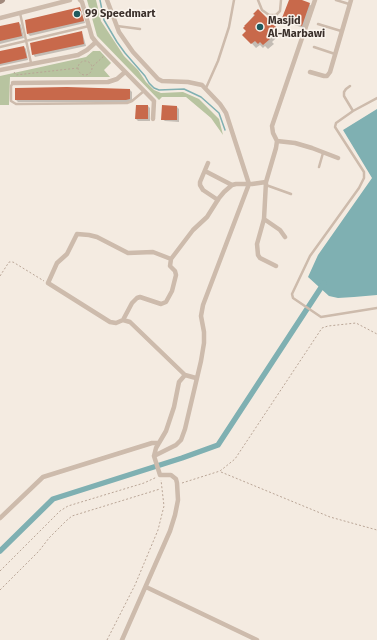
<!DOCTYPE html>
<html>
<head>
<meta charset="utf-8">
<style>
  body { margin:0 }
  canvas { display:block; background:#f4ebe1 }
</style>
</head>
<body>
<canvas width="377" height="640"></canvas>
<script>
const ctx = document.querySelector('canvas').getContext('2d');
ctx.lineJoin = 'round';
function paint(path, color) {
  ctx.fillStyle = color;
  ctx.fill(path, 'evenodd');
}
function shape(rows) {
  const path = new Path2D();
  for (const r of rows) {
    if (r.length === 3) {
      path.moveTo(r[0] + r[2], r[1]);
      path.arc(r[0], r[1], r[2], 0, 2 * Math.PI);
      continue;
    }
    path.moveTo(r[0], r[1]);
    for (let i = 2; i < r.length; i += 2) path.lineTo(r[i], r[i + 1]);
  }
  return path;
}
function stroke(path, color, width, dash) {
  ctx.strokeStyle = color;
  ctx.lineWidth = width;
  ctx.lineCap = dash ? 'butt' : 'round';
  ctx.setLineDash(dash || []);
  ctx.stroke(path);
}
function drawText(font, color, halo, rows, align = 'center') {
  ctx.font = font + ' "Fira Sans",sans-serif';
  ctx.lineWidth = 3;
  ctx.setLineDash([]);
  ctx.textBaseline = 'middle';
  ctx.strokeStyle = halo;
  ctx.fillStyle = color;
  for (const [text, x, y, turn = 0] of rows) {
    ctx.save();
    ctx.translate(x, y);
    ctx.rotate((+turn || 0) * Math.PI / 180);
    ctx.textAlign = isNaN(turn) ? turn : align;
    if (halo) ctx.strokeText(text, 0, 0);
    ctx.fillText(text, 0, 0);
    ctx.restore();
  }
}
const green = shape([
  [87,0,96,0,101,21,124,56,138,70,146,82,154,90,161,93,183,92,199,99,219,119,223,135,211,118,186,97,162,97,159,100,97,36],
  [93,51,100,51,111,63,104,70,110,77,10,77,9,105,0,105,0,76,86,57]
]);
const water = shape([
  [377,109,377,295,354,297,338,298,329,296,308,277,318,255,372,178,343,130]
]);
const shadow = shape([
  [291,0,299,0,309,4,314,8,307,29,288,23,283,18],
  [79,8,81,10,85,23,30,36,28,34],
  [258,10,281,33,272,42,274,44,268,49,265,46,263,48,260,45,256,48,244,35,247,31,244,28],
  [19,23,21,25,24,38,0,44,0,27],
  [81,32,83,35,86,46,35,57,33,54],
  [24,47,26,49,28,60,0,66,0,52],
  [16,89,130,90,132,92,132,101,129,102,18,102,16,100],
  [148,106,150,108,150,121,138,121,136,119],
  [177,107,179,109,179,122,165,121,162,119]
]);
const stream = shape([
  [100,0,104,20,117,42,125,53,145,76,149,83,154,88,159,90,184,89,201,97,219,113,225,130]
]);
const canal = shape([
  [0,551,53,499,182,458,218,445,324,283]
]);
const building = shape([
  [289,0,302,0,310,3,302,26,282,18],
  [80,7,84,21,27,34,25,20],
  [258,9,277,28,268,37,270,39,263,45,260,42,258,44,255,41,251,44,242,35,246,31,243,28,245,26,244,26,255,15,253,14],
  [19,22,22,36,0,41,0,26],
  [82,31,84,44,32,55,30,43],
  [24,46,27,58,0,64,0,51],
  [67,87,130,89,130,99,126,100,15,100,15,88],
  [136,105,148,105,148,119,135,119],
  [162,105,177,106,177,120,161,120]
]);
const path = shape([
  [85,68,7],
  [93,66,104,56],
  [14,72,16,75,78,68],
  [0,276,9,262,13,262,44,281],
  [221,472,330,517,377,530],
  [182,483,220,471,235,459,322,328,328,326,356,323,377,334],
  [0,571,60,511,68,506,144,483,157,477],
  [0,590,39,551,49,538,66,521,72,516,160,489],
  [107,640,135,585,158,530,164,506,161,480]
]);
const lane = shape([
  [258,0,262,10,269,15,276,15,280,11,281,0],
  [336,0,349,4],
  [20,13,31,63],
  [318,24,341,31],
  [117,26,140,29],
  [0,47,89,26],
  [314,47,335,54],
  [13,83,11,86,11,101,16,104,127,103,132,101,144,91],
  [350,86,346,89,344,92,344,96,353,111,377,98],
  [206,88,218,61,229,27,234,0],
  [353,111,336,123,335,127,364,172,364,178,359,188,310,256,292,294,293,298,321,317,377,308],
  [319,167,323,153],
  [266,185,291,194]
]);
const street = shape([
  [80,0,82,2,92,37,96,42,154,101,153,119],
  [107,0,119,32,133,52,158,79,162,81,188,82,202,85,220,104,226,113,249,184,203,305,201,316,204,332,204,343,201,361,185,429,181,440,176,445,154,456],
  [0,18,70,0],
  [0,70,78,55,87,50,96,42],
  [310,72,324,76,327,76,330,72,351,0],
  [13,83,108,82,117,79,125,72],
  [277,141,295,143,312,148,338,158],
  [208,163,200,182,200,185,203,190,218,200],
  [205,171,232,185],
  [264,219,280,230,285,237],
  [171,259,153,252,128,253,97,237,89,235,77,234,67,254,57,263,48,283,110,322,116,323,123,320,130,322,185,375,196,378],
  [276,266,260,258,258,255,257,244,264,219,266,182,276,148,277,141,273,133,272,126,315,0],
  [123,320,132,303,137,298,140,297,161,304,166,302,172,291,176,275,175,271,170,266,171,259,193,230,207,217,219,198,224,192,232,185,236,184,252,184,266,182],
  [0,518,43,477,152,443,159,443],
  [146,587,257,640],
  [122,640,170,531,175,515,178,500,177,483,176,479,171,475,160,475,154,456,156,448,166,431,174,407,179,382,185,375]
]);
const secondary = shape([
  [0,1,2,0]
]);
const markers = [
  [77,14,4,"#1f5a5e"],
  [260,27,4,"#1f5a5e"]
];
const poiNames = [
  ["99 Speedmart",85,14],
  ["Masjid",268,21],
  ["Al-Marbawi",268,34]
];
paint(green, '#b8c4a0');
paint(water, '#7fb0b2');
paint(shadow, '#0003');
stroke(stream, '#7fb0b2', 1.5);
stroke(canal, '#7fb0b2', 5.5);
paint(building, '#c8694b');
stroke(path, '#b9a596', 1, [2, 2]);
stroke(lane, '#cdbbac', 2.5);
stroke(street, '#cdbbac', 4.5);
stroke(secondary, '#a18a7d', 6);
for (const [x, y, r, color] of markers) {
  const dot = new Path2D();
  dot.arc(x, y, r, 0, 2 * Math.PI);
  ctx.fillStyle = color;
  ctx.fill(dot);
  stroke(dot, '#fbf5ee', 1.5);
}
drawText('bold 11px', '#3b302b', '#fbf5ee', poiNames, 'left');
</script>
</body>
</html>
